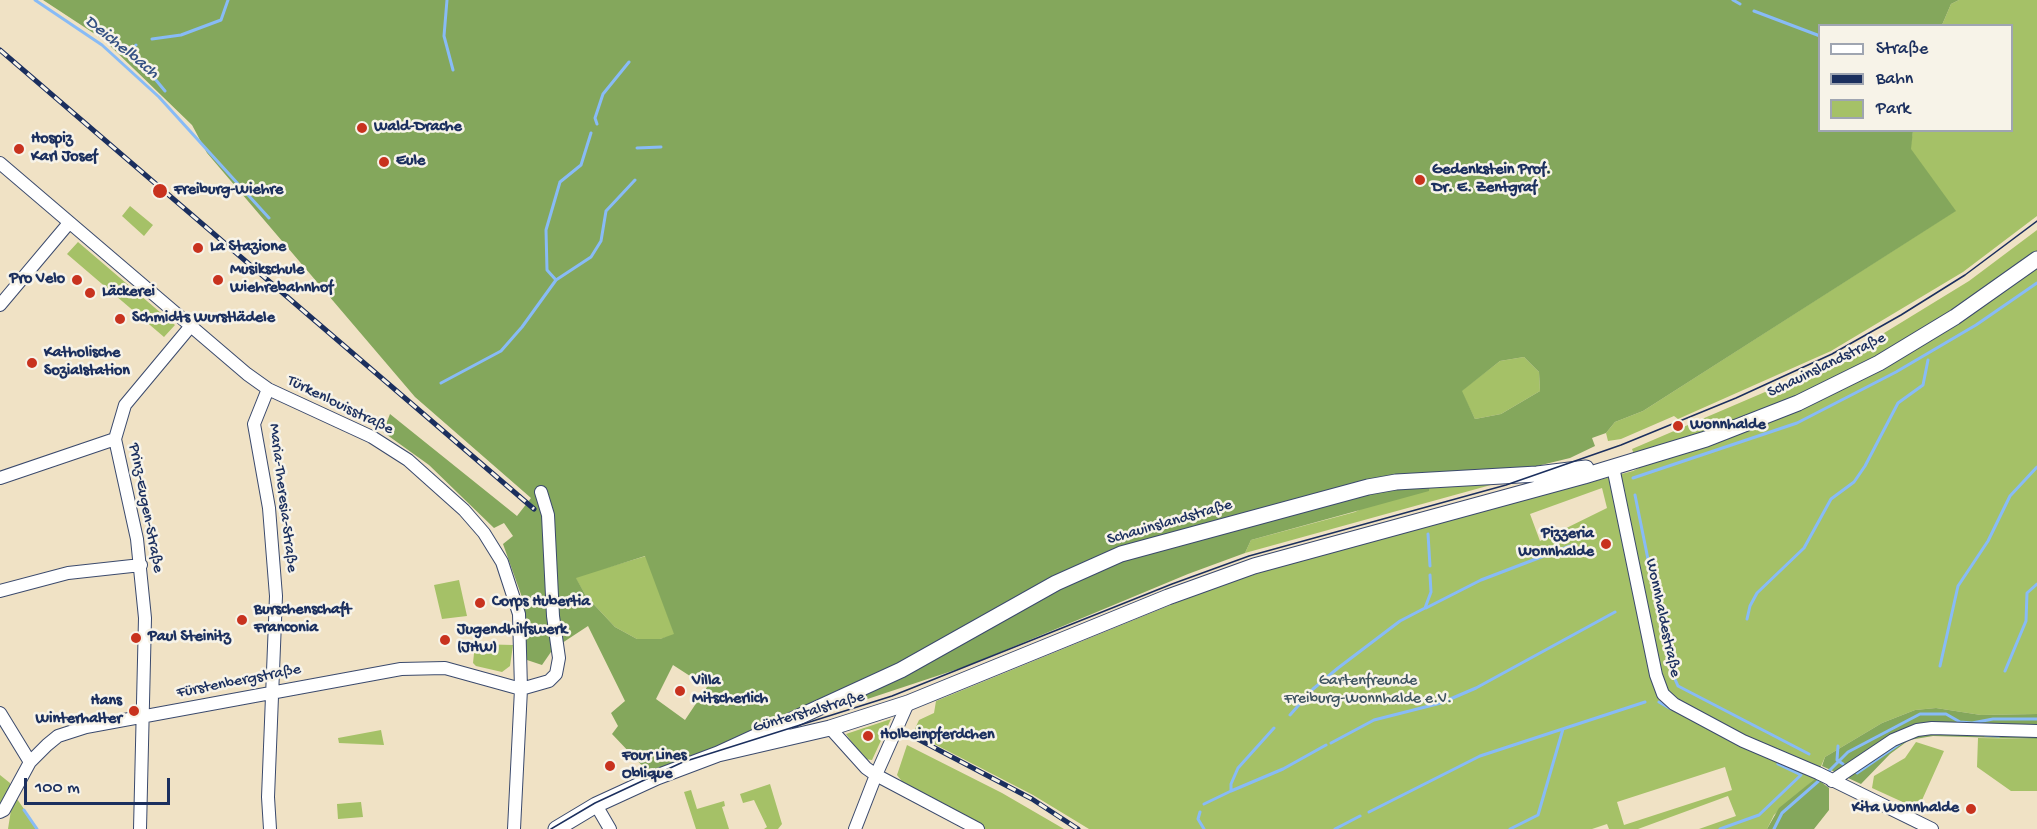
<!DOCTYPE html>
<html>
<head>
<meta charset="utf-8">
<style>
  body { margin:0 }
  #map { position:relative; width:2037px; height:829px; overflow:hidden; background:#f0e2c5; font-family:"Gochi Hand",sans-serif }
  canvas { display:block }
  .legend { position:absolute; left:1818px; top:24px; width:195px; height:108px; box-sizing:border-box; background:#f7f3e8; border:2px solid #9fa5b1; margin:0; padding:8px 10px; list-style:none; font-size:18px; color:#1b2f5e }
  .legend li { display:flex; align-items:center; gap:12px; height:30px }
  .legend b { width:30px; border:2px solid #9fa5b1 }
  .scale { position:absolute; left:24px; top:778px; width:146px; height:27px; box-sizing:border-box; border:3px solid #1b2f5e; border-top:0; padding-left:8px; font-size:18px; line-height:21px; white-space:nowrap; color:#1b2f5e; -webkit-text-stroke:4px #f7f3e8; paint-order:stroke }
</style>
</head>
<body>
<div id="map">
<canvas width="2037" height="829"></canvas>
<ul class="legend">
<li><b style="height:8px;background:#fff"></b>Straße</li>
<li><b style="height:8px;background:#1b2f5e"></b>Bahn</li>
<li><b style="height:16px;background:#a5c167"></b>Park</li>
</ul>
<div class="scale">100 m</div>
</div>
<script>
const ctx = document.querySelector('canvas').getContext('2d');
ctx.lineJoin = 'round';
function paint(path, color) {
  ctx.fillStyle = color;
  ctx.fill(path, 'evenodd');
}
function shape(rows) {
  const path = new Path2D();
  for (const r of rows) {
    path.moveTo(r[0], r[1]);
    for (let i = 2; i < r.length; i += 2) path.lineTo(r[i], r[i + 1]);
  }
  return path;
}
function stroke(path, color, width, dash) {
  ctx.strokeStyle = color;
  ctx.lineWidth = width;
  ctx.lineCap = dash ? 'butt' : 'round';
  ctx.setLineDash(dash || []);
  ctx.stroke(path);
}
function drawText(font, color, halo, rows, align = 'center') {
  ctx.font = font + ' "Gochi Hand",sans-serif';
  ctx.lineWidth = 5;
  ctx.setLineDash([]);
  ctx.textBaseline = 'middle';
  ctx.strokeStyle = halo;
  ctx.fillStyle = color;
  for (const [text, x, y, turn = 0] of rows) {
    ctx.save();
    ctx.translate(x, y);
    ctx.rotate((+turn || 0) * Math.PI / 180);
    ctx.textAlign = isNaN(turn) ? turn : align;
    if (halo) ctx.strokeText(text, 0, 0);
    ctx.fillText(text, 0, 0);
    ctx.restore();
  }
}
const green = shape([
  [1959,0,2037,0,2037,216,1963,272,1831,351,1678,419,1674,416,1621,439,1608,441,1606,433,1615,422,1643,411,1955,211,1910,149,1913,131,2012,130,2012,26,1942,25,1951,4],
  [130,206,153,225,144,236,122,216],
  [2037,230,2037,714,1981,715,1936,708,1915,710,1882,723,1825,757,1816,778,1774,815,1767,829,1699,829,1736,816,1728,796,1638,829,1609,829,1607,824,1592,829,1089,829,1033,795,913,733,919,720,934,713,936,701,1212,588,1306,558,1633,471,1639,468,1632,449,1800,377,1871,341,1969,281],
  [1602,488,1607,508,1540,541,1530,514],
  [1725,767,1732,790,1624,825,1617,802],
  [78,242,175,325,164,337,67,254],
  [1524,357,1539,372,1540,391,1501,414,1475,419,1461,391,1500,361],
  [1430,474,1498,483,1245,553,1251,540,1355,512],
  [646,556,675,635,660,639,637,639,615,627,586,596,575,577],
  [459,580,467,616,442,619,434,585],
  [475,644,513,645,510,666,502,672,476,666,473,663],
  [891,719,872,760,864,759,846,734],
  [381,730,384,745,339,743,338,738],
  [1978,738,2037,739,2037,791,2011,791,1977,767],
  [1916,742,1944,751,1918,809,1872,788,1874,776,1905,758],
  [907,745,1002,793,1064,829,985,829,904,784,897,775],
  [0,775,10,783,10,790,0,807],
  [770,784,782,824,778,829,764,829,767,827,754,800,743,803,740,794],
  [691,790,697,809,724,801,725,806,722,807,729,829,696,829,684,792],
  [17,799,38,829,8,829,11,810],
  [361,802,363,817,338,819,337,804]
]);
const forest = shape([
  [43,0,1959,0,1951,4,1942,25,1820,26,1820,130,1913,131,1911,149,1956,211,1643,411,1615,422,1606,433,1592,438,1595,446,1570,458,1529,468,1430,474,1429,491,1251,540,1245,553,1188,574,967,666,774,730,651,775,612,734,618,726,611,713,625,701,588,626,553,649,542,665,527,660,523,600,503,544,513,536,504,523,494,528,429,465,383,432,390,414,517,516,531,498,415,397,207,153,192,125,104,40],
  [1524,357,1539,372,1540,391,1501,414,1475,419,1462,391,1500,361],
  [645,556,674,634,660,639,637,639,615,627,586,596,576,578],
  [673,665,707,687,685,720,656,699],
  [1936,708,1981,715,2037,714,2037,739,1933,736,1909,740,1890,754,1861,784,1822,766,1825,757,1882,723,1915,710],
  [1816,778,1829,788,1829,810,1814,829,1767,829,1779,808]
]);
const stream = shape([
  [35,0,102,45,159,97,269,218],
  [447,0,444,36,453,70],
  [1733,0,1740,4],
  [1754,11,1820,36],
  [152,39,181,35,221,20,228,0],
  [136,45,131,50,165,91],
  [597,124,595,118,603,94,629,62],
  [637,148,661,147],
  [556,280,547,270,546,230,560,182,581,165,591,133],
  [441,383,501,351,522,327,556,280,591,257,601,241,606,211,635,180],
  [1633,478,1797,423,1896,372,1976,325,2037,283],
  [1635,495,1670,668,1678,686,1809,754],
  [1428,534,1430,566],
  [1426,608,1481,580,1570,546],
  [1747,619,1750,606,1757,593,1804,548,1831,499,1854,482,1865,466,1898,403,1923,385,1928,360],
  [1940,666,1958,586,1988,541,2010,496,2037,467],
  [2005,671,2026,621,2027,593,2037,584],
  [1659,702,1671,709],
  [1290,715,1313,689,1338,668,1400,621,1425,608,1431,592,1430,575],
  [1985,735,1999,736],
  [1331,743,1374,720,1441,703,1476,688,1615,612],
  [1838,746,1837,760,1843,764],
  [1778,764,1799,774],
  [1827,773,1848,752,1920,714,1946,714,1960,722,1972,723,1993,719,2037,719],
  [1857,773,1902,742],
  [1231,791,1283,769,1326,745],
  [1204,804,1231,791,1231,784,1238,768,1274,728],
  [24,810,37,829],
  [1200,812,1198,819,1204,829],
  [1369,812,1480,756,1645,702],
  [1335,829,1360,816],
  [1510,829,1538,815,1563,729],
  [1720,829,1759,815,1801,775],
  [1774,829,1782,813,1822,778]
]);
const minor = shape([
  [0,163,247,374,268,389,372,437,408,460,464,510,484,533,502,562,519,614,521,689,514,829],
  [0,305,69,223],
  [268,389,254,424,269,508,276,596,268,797,270,829],
  [1613,467,1656,675,1663,694,1674,704,1743,741,1818,773,1932,829],
  [0,478,115,439],
  [0,591,68,573,141,565],
  [0,713,30,762],
  [830,728,866,768,876,775,978,829],
  [1832,781,1893,740,1917,730,1932,728,2037,731],
  [596,805,610,829],
  [0,812,4,810,30,762,47,745,58,736,86,727,401,669,445,668,521,689,549,681,556,674,559,658,553,616,548,515,541,492],
  [140,829,145,618,137,539,115,439,125,405,190,327],
  [855,829,876,775,908,703]
]);
const major = shape([
  [718,754,830,728,908,703,1168,597,1254,566,1584,476,1706,439,1798,403,1879,363,1955,317,2037,259],
  [556,829,596,805,657,777,718,754,901,670,1056,583,1121,554,1368,487,1396,482,1537,474,1586,468]
]);
const tram = shape([
  [551,829,595,803,683,762,892,696,1172,584,1249,556,1506,485,1621,445,1736,398,1832,354,1901,315,1965,275,2037,221]
]);
const rail = shape([
  [0,50,534,509],
  [912,736,1032,799,1078,829]
]);
const markers = [
  [362,128,6,"#c8321e"],
  [19,149,6,"#c8321e"],
  [384,162,6,"#c8321e"],
  [1420,180,6,"#c8321e"],
  [160,191,8,"#c8321e"],
  [198,248,6,"#c8321e"],
  [77,280,6,"#c8321e"],
  [218,280,6,"#c8321e"],
  [90,293,6,"#c8321e"],
  [120,319,6,"#c8321e"],
  [32,363,6,"#c8321e"],
  [1678,426,6,"#c8321e"],
  [1606,544,6,"#c8321e"],
  [480,603,6,"#c8321e"],
  [242,620,6,"#c8321e"],
  [136,638,6,"#c8321e"],
  [445,640,6,"#c8321e"],
  [680,691,6,"#c8321e"],
  [134,711,6,"#c8321e"],
  [868,736,6,"#c8321e"],
  [610,766,6,"#c8321e"],
  [1971,809,6,"#c8321e"]
];
const poiNames = [
  ["Wald-Drache",374,128],
  ["Hospiz",31,140],
  ["Karl Josef",31,158],
  ["Eule",396,162],
  ["Gedenkstein Prof.",1432,171],
  ["Dr. E. Zentgraf",1432,189],
  ["Freiburg-Wiehre",174,191],
  ["La Stazione",210,248],
  ["Musikschule",230,271],
  ["Wiehrebahnhof",230,289],
  ["Pro Velo",65,280,"right"],
  ["Läckerei",102,293],
  ["Schmidts Wurstlädele",132,319],
  ["Katholische",44,354],
  ["Sozialstation",44,372],
  ["Wonnhalde",1690,426],
  ["Pizzeria",1594,535,"right"],
  ["Wonnhalde",1594,553,"right"],
  ["Corps Hubertia",492,603],
  ["Burschenschaft",254,611],
  ["Franconia",254,629],
  ["Jugendhilfswerk",457,631],
  ["(JHW)",457,649],
  ["Paul Steinitz",148,638],
  ["Villa",692,682],
  ["Mitscherlich",692,700],
  ["Hans",122,702,"right"],
  ["Winterhalter",122,720,"right"],
  ["Holbeinpferdchen",880,736],
  ["Four Lines",622,757],
  ["Oblique",622,775],
  ["Kita Wonnhalde",1959,809,"right"]
];
const streetNames = [
  ["Schauinslandstraße",1827,366,-26],
  ["Türkenlouisstraße",340,406,26],
  ["Maria-Theresia-Straße",282,498,83],
  ["Prinz-Eugen-Straße",145,508,79],
  ["Schauinslandstraße",1170,523,-16],
  ["Wonnhaldestraße",1662,618,78],
  ["Fürstenbergstraße",239,682,-11],
  ["Günterstalstraße",809,713,-16]
];
const parkNames = [
  ["Gartenfreunde",1368,682],
  ["Freiburg-Wonnhalde e.V.",1368,700]
];
const waterNames = [
  ["Deichelbach",121,48,39]
];
paint(green, '#a5c167');
paint(forest, '#84a75c');
stroke(stream, '#88bbf6', 3);
stroke(minor, '#3b4a6d', 14);
stroke(major, '#3b4a6d', 17);
stroke(minor, '#fff', 12);
stroke(major, '#fff', 15);
stroke(tram, '#1b2f5e', 1.5);
stroke(rail, '#1b2f5e', 5);
stroke(rail, '#f7f3e8', 3, [9]);
for (const [x, y, r, color] of markers) {
  const dot = new Path2D();
  dot.arc(x, y, r, 0, 2 * Math.PI);
  ctx.fillStyle = color;
  ctx.fill(dot);
  stroke(dot, '#f7f3e8', 2);
}
drawText('bold 16px', '#1b2f5e', '#f7f3e8', poiNames, 'left');
drawText('16px', '#1b2f5e', '#f7f3e8', streetNames);
drawText('16px', '#3e5460', '#f7f3e8', parkNames);
drawText('italic 18px', '#365284', '#f7f3e8', waterNames);
</script>
</body>
</html>
